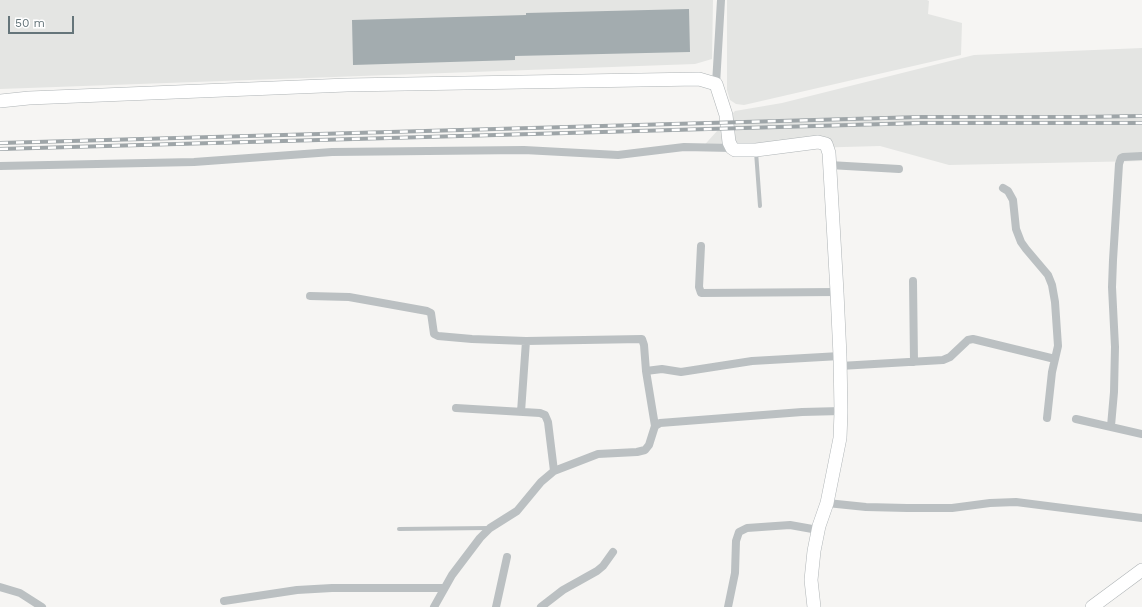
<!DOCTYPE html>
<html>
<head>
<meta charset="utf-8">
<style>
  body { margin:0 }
  #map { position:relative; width:1142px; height:607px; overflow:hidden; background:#f6f5f3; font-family:"Work Sans",sans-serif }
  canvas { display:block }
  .scale { position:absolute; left:8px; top:16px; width:66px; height:18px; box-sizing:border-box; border:2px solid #65757a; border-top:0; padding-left:5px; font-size:12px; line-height:14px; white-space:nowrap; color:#65757a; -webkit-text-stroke:3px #fff; paint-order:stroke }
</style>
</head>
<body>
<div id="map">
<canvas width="1142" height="607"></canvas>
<div class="scale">50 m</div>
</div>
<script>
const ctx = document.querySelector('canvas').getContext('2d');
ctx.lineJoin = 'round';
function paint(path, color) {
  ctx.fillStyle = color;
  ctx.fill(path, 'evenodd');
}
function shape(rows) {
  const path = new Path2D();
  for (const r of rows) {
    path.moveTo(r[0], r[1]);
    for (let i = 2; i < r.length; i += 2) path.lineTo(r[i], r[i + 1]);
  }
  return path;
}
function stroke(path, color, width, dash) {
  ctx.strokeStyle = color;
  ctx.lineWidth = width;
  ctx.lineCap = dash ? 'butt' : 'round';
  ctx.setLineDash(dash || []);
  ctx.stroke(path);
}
const built = shape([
  [0,0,713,0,712,59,695,64,0,89],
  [727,0,927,0,929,1,928,14,962,23,961,55,744,105,736,104,730,100,727,90],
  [1142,48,1142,161,949,165,880,146,699,151,735,111,782,103,974,55]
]);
const building = shape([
  [689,9,690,52,515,56,515,60,353,65,352,20,526,15,526,13]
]);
const lane = shape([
  [756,152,760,206],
  [399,529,489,528]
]);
const street = shape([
  [716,84,721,0],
  [829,165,899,169],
  [0,166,194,162,332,152,524,150,618,155,684,147,732,148],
  [1003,188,1008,191,1013,200,1016,229,1021,242,1026,249,1048,275,1052,285,1055,302,1058,346,1052,372,1047,418],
  [701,246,699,287,701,293,837,292],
  [913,281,914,362],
  [310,296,349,297,427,311,431,313,434,334,438,336,472,339,526,341,642,339,644,345,646,371,655,426],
  [840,366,943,360,950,357,968,340,973,339,1055,359],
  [646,371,662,369,681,372,752,361,840,356],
  [456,408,540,413,545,415,548,422,554,471],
  [521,412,526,341],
  [1076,419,1142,434],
  [1111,426,1114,392,1115,347,1112,287,1113,260,1119,164,1121,158,1123,157,1142,156],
  [827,503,866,507,907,508,952,508,990,503,1016,502,1142,518],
  [0,587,20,593,42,607],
  [224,601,297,590,332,588,444,588],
  [434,607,452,575,480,538,490,528,517,511,541,482,554,471,598,454,637,452,645,450,649,445,655,426,660,423,802,412,841,411],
  [496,607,507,557],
  [541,607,563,590,597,571,603,566,613,552],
  [728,607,735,573,736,541,739,532,747,528,790,525,818,530]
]);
const primary = shape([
  [0,101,29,98,347,85,699,79,716,84,726,115,729,142,732,148,735,150,756,150,818,142,826,144,829,153,837,292,840,356,841,412,840,438,827,503,819,526,814,551,811,580,814,607],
  [1092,607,1142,570]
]);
const rail = shape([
  [0,143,921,117,1078,117,1142,116],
  [0,149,921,123,1142,123]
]);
paint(built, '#e4e5e3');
paint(building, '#a3acaf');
stroke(primary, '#afb4b6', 14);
stroke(lane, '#bbc0c2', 4);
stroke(street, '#bbc0c2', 8);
stroke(primary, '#fff', 13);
stroke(rail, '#9ea5a8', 4);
stroke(rail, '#fff', 2.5, [8]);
</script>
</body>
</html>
